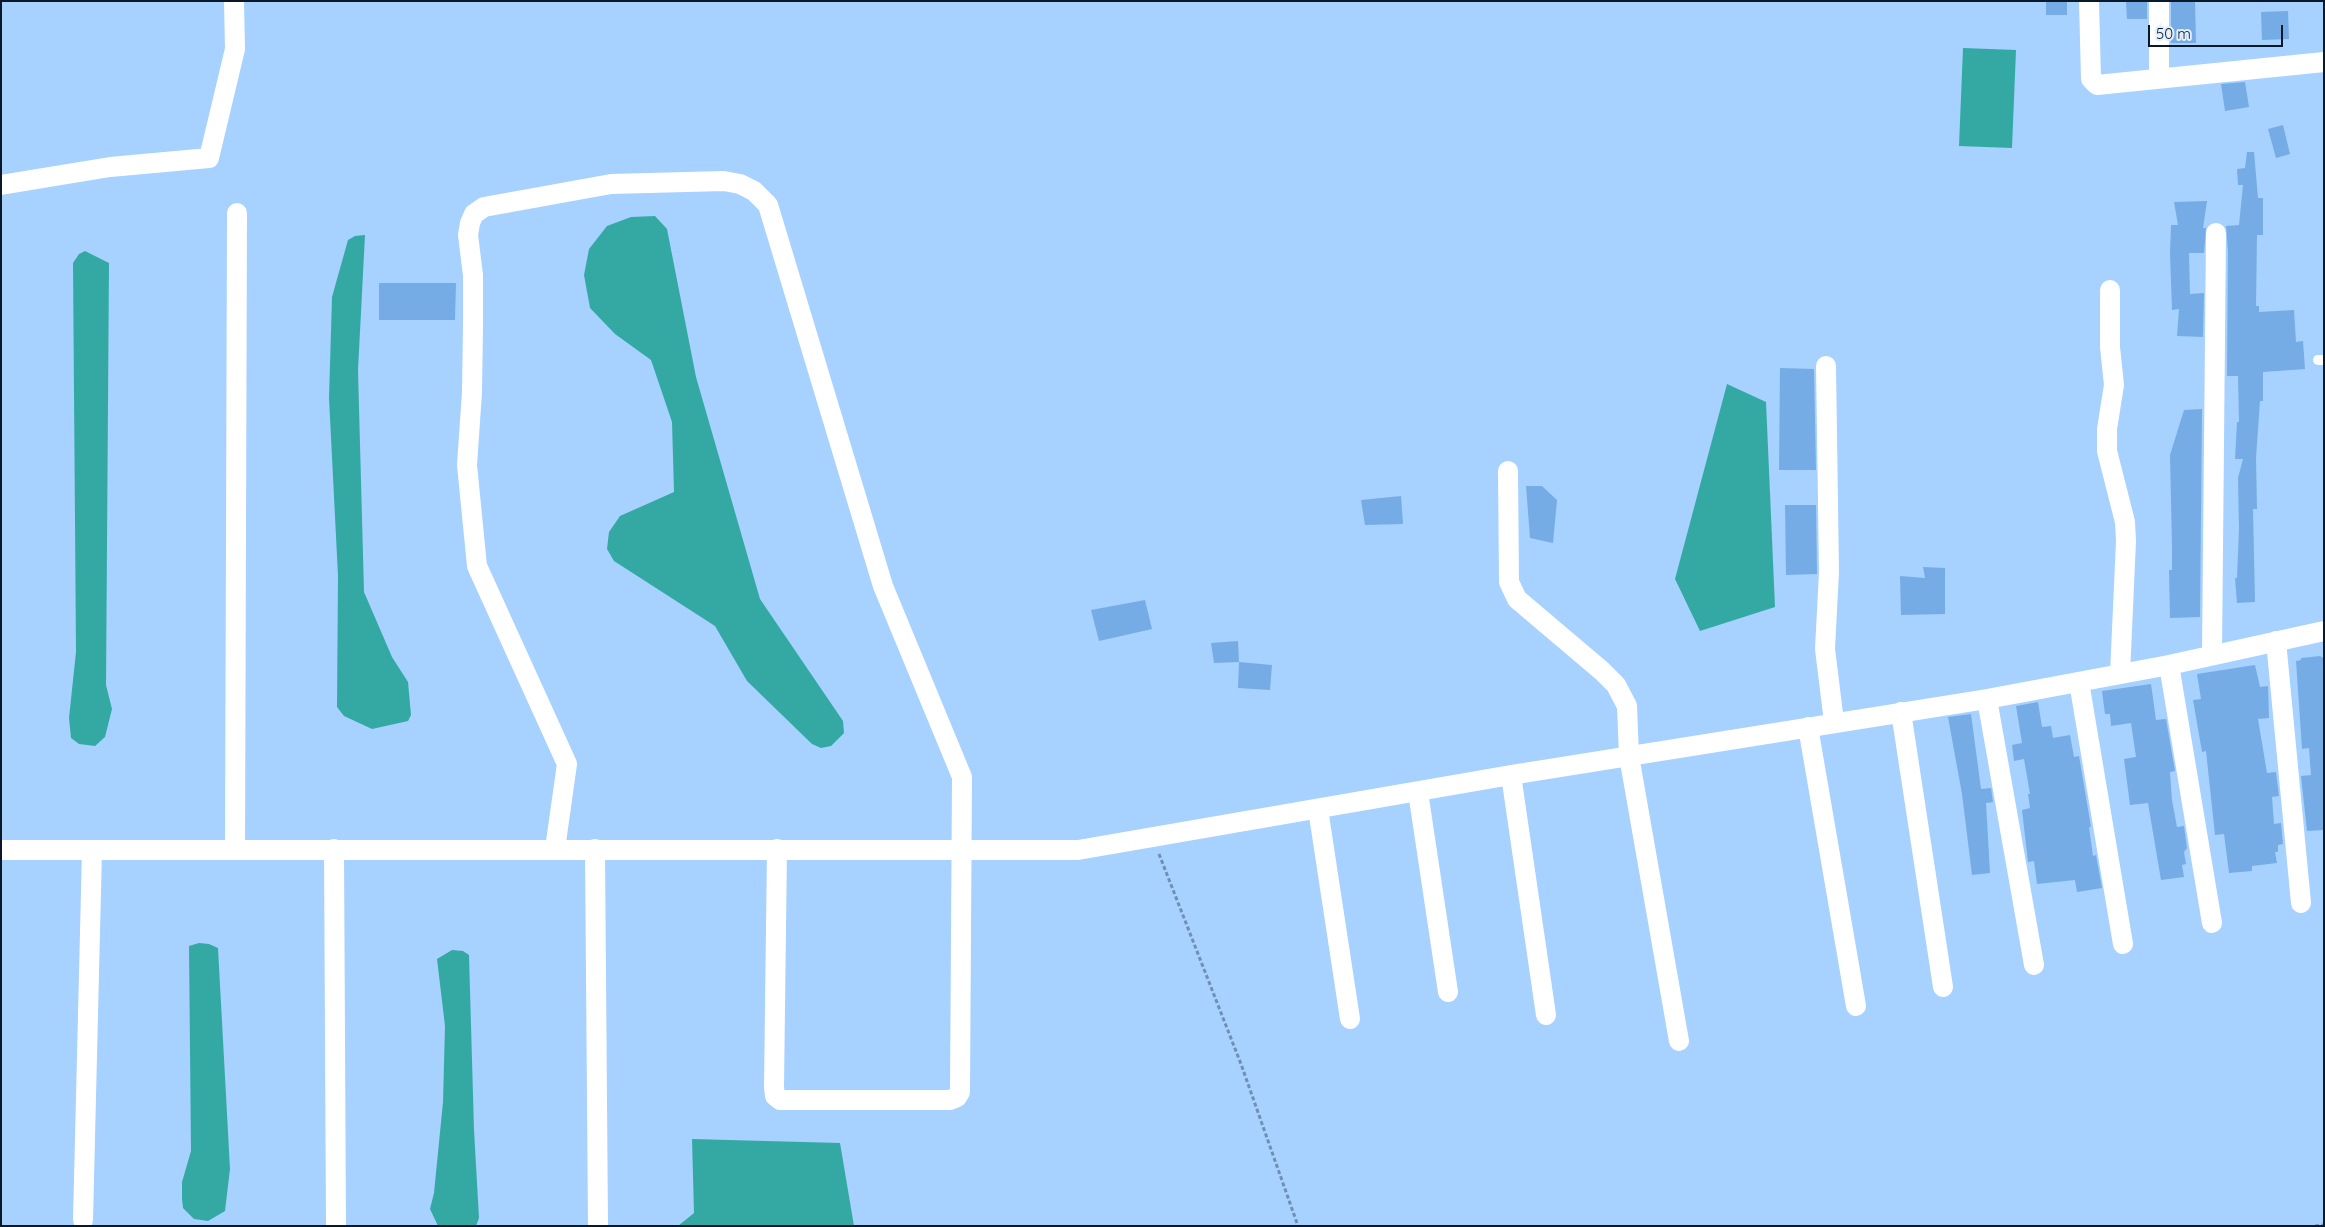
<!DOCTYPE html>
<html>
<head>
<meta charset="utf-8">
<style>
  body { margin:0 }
  #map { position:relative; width:2325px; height:1227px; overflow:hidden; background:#a7d1fe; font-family:Quicksand,sans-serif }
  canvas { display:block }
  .frame { position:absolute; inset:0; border:2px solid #091929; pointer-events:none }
  .scale { position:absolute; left:2148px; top:25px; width:135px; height:22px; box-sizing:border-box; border:2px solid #091929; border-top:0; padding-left:6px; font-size:15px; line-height:18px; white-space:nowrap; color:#091929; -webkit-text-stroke:4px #e2effc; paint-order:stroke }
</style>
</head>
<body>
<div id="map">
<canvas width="2325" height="1227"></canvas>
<div class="frame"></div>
<div class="scale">50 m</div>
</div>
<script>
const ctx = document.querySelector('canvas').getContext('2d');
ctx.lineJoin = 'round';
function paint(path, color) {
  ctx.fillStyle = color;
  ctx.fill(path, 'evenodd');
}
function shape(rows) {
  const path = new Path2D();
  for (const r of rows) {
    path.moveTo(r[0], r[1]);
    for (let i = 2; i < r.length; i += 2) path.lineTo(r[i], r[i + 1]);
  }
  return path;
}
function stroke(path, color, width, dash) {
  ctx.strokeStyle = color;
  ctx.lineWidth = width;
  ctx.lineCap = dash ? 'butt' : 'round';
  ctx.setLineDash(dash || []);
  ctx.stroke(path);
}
const water = shape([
  [1963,48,2016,50,2012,148,1959,146],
  [655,216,667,229,696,377,760,599,843,721,844,733,831,746,821,748,812,744,747,681,715,626,614,561,607,549,609,532,620,516,674,492,672,422,651,360,615,334,590,308,584,275,589,249,607,226,631,217],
  [365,235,358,370,364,592,392,657,408,682,411,715,408,721,372,729,344,716,337,707,338,576,329,398,332,297,348,240,355,236],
  [85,251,109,263,106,685,112,709,105,737,95,746,79,744,71,738,69,718,76,652,73,263,79,254],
  [1727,384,1766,402,1775,607,1700,631,1675,579],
  [199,943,209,944,218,948,230,1169,225,1211,208,1221,194,1219,183,1208,182,1199,182,1182,191,1151,189,946],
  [452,950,463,951,469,955,474,1130,479,1218,476,1226,438,1226,430,1209,434,1193,443,1102,445,1026,437,959],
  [692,1139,840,1143,854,1226,678,1226,694,1213]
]);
const building = shape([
  [2046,1,2067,1,2067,15,2046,15],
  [2147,1,2147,19,2127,19,2126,2],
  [2171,1,2195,1,2196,43,2171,43],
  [2288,11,2289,39,2262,40,2261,12],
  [2245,82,2249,107,2225,111,2221,84],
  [2283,125,2290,154,2276,158,2268,129],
  [2247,152,2254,152,2258,198,2263,198,2263,235,2257,235,2256,306,2259,306,2259,312,2294,310,2296,342,2303,341,2305,369,2263,372,2263,401,2260,401,2256,458,2257,509,2253,509,2255,602,2237,603,2235,578,2237,578,2239,529,2238,478,2243,459,2235,459,2237,422,2239,422,2238,376,2227,376,2228,252,2226,226,2239,225,2243,185,2238,185,2237,169,2245,168],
  [2207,201,2203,228,2206,228,2204,253,2189,253,2190,294,2204,293,2203,337,2177,336,2179,309,2172,310,2170,254,2171,225,2178,225,2174,202],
  [379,283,456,283,455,320,379,320],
  [1780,368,1814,369,1816,470,1779,470],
  [2202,409,2200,617,2170,618,2169,570,2172,570,2172,546,2170,455,2184,410],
  [1526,486,1542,486,1557,500,1553,543,1530,538],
  [1401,496,1403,524,1365,525,1361,500],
  [1785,505,1816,505,1817,574,1786,575],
  [1923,567,1945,568,1945,614,1901,615,1900,576,1925,578],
  [1145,600,1152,629,1099,641,1091,610],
  [1238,641,1239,662,1214,663,1211,643],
  [2320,656,2324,658,2324,830,2307,831,2301,776,2311,775,2309,748,2302,749,2296,661,2301,660,2301,658],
  [1239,662,1272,665,1270,690,1238,688],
  [2255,665,2260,687,2268,686,2269,718,2258,719,2267,773,2276,772,2279,796,2272,797,2274,824,2281,823,2283,844,2278,845,2278,852,2275,852,2277,863,2252,866,2252,871,2229,873,2224,834,2215,835,2206,751,2202,752,2193,700,2201,699,2197,674],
  [2151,684,2156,720,2166,719,2175,771,2170,772,2172,800,2177,827,2184,826,2187,848,2184,852,2186,864,2182,865,2184,877,2161,880,2148,803,2130,805,2124,759,2136,757,2131,723,2111,726,2110,714,2105,714,2102,691],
  [2038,702,2042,727,2051,726,2053,738,2070,735,2074,757,2079,756,2091,827,2089,827,2093,856,2096,855,2102,888,2077,892,2075,880,2037,884,2034,861,2028,862,2022,810,2030,808,2028,794,2030,794,2024,759,2014,761,2012,745,2022,743,2016,706],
  [1971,714,1981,789,1991,788,1993,802,1986,803,1990,873,1972,875,1962,794,1948,717]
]);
const path = shape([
  [1159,854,1241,1064,1298,1226],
  [2315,1226,2324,1225]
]);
const service = shape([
  [2318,360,2324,360]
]);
const minor = shape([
  [2089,1,2091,79,2097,85,2324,62],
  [2159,78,2159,1],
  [1,185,110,167,209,158,235,49,234,1],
  [2110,290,2110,347,2114,385,2107,429,2107,451,2125,522,2126,541,2120,674],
  [1826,366,1829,572,1825,649,1834,722],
  [1508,471,1509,582,1517,599,1602,671,1616,685,1627,706,1629,756,1679,1041],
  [2276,641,2301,903],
  [2212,654,2216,233],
  [2169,665,2212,923],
  [2079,682,2123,944],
  [1987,699,2034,965],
  [1901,712,1943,987],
  [1808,727,1856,1006],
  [1511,775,1546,1015],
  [1418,792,1448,992],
  [1318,809,1350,1019],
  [334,849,336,1226],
  [555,849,567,764,477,566,467,465,472,392,473,326,473,275,468,235,470,223,474,214,484,207,611,184,724,181,740,184,754,191,768,205,883,586,962,777,960,1092,957,1097,950,1100,780,1100,775,1096,774,1087,777,849],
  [595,849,598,1226],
  [1,850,1078,850,1511,775,1987,699,2169,665,2324,631],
  [235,850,237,213],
  [83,1220,92,850]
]);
paint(water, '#34a9a4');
paint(building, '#76ace5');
stroke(path, '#6f90b2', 3, [4, 2.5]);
stroke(service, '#fff', 10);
stroke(minor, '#fff', 20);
</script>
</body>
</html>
